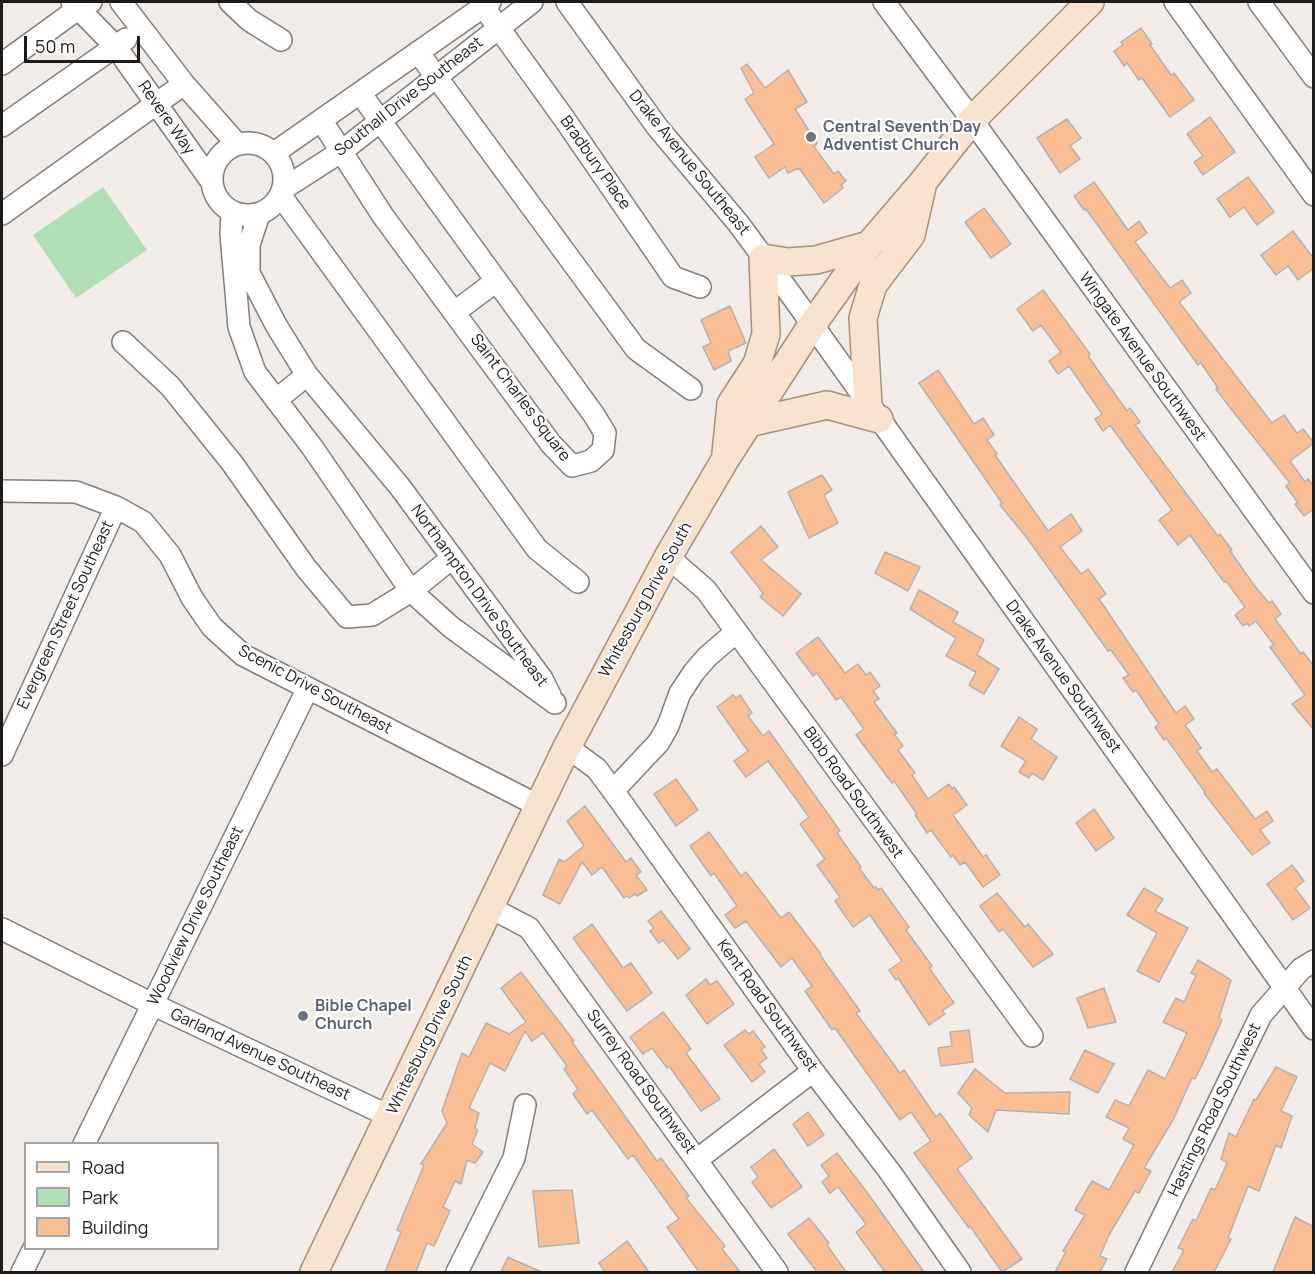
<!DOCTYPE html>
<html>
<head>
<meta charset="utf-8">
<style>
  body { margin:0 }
  #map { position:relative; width:1315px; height:1274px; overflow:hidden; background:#f1ece8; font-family:Manrope,sans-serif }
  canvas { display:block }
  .frame { position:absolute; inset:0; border:3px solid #1d1b1a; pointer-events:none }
  .legend { position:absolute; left:24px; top:1142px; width:195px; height:108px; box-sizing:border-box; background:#fff; border:2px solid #a5a4a3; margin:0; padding:8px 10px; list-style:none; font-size:18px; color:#1d1b1a }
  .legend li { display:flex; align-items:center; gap:12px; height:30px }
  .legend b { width:30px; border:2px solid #a5a4a3 }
  .scale { position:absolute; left:24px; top:36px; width:116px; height:27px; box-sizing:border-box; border:3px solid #1d1b1a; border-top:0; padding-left:8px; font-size:18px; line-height:21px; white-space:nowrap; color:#1d1b1a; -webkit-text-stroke:4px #fff; paint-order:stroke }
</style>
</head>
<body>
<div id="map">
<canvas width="1315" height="1274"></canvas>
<div class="frame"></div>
<ul class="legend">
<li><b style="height:8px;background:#f7e2ce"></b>Road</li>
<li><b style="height:16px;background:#b0dfb6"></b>Park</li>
<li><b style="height:16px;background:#fabe95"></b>Building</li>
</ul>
<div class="scale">50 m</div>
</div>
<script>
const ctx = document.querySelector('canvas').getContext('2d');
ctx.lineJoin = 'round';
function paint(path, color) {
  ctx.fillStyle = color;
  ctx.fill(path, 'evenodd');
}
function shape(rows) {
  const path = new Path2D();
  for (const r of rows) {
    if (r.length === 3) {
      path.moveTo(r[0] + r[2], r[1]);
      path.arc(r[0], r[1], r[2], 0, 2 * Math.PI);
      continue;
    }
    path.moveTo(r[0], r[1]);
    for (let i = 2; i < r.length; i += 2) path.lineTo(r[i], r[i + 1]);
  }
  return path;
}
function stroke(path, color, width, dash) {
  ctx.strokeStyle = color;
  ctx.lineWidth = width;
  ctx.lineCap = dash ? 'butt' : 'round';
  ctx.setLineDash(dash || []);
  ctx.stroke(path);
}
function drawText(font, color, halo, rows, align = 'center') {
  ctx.font = font + ' Manrope,sans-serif';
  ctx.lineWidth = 4.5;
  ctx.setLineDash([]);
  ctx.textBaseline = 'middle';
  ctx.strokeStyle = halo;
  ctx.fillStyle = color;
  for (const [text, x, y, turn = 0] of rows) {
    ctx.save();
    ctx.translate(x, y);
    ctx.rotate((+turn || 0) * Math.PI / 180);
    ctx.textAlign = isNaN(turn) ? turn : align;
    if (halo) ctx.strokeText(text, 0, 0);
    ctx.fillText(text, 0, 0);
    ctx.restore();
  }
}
const green = shape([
  [103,187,147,250,76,298,33,235]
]);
const building = shape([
  [1141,28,1152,44,1150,45,1171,75,1174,73,1194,100,1170,117,1142,78,1139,80,1127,63,1124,66,1114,51,1123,45,1121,42,1141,28],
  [747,64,765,88,788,70,807,102,795,109,817,143,814,147,834,174,838,171,846,181,841,185,843,188,824,203,799,168,788,173,785,167,769,178,755,157,774,144,745,99,754,93,741,68,747,64],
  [1210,117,1235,152,1203,175,1194,162,1203,156,1187,134,1210,117],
  [1067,119,1081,138,1070,146,1080,159,1060,173,1037,138,1067,119],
  [1248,177,1274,212,1257,225,1244,207,1230,217,1217,199,1248,177],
  [1094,182,1128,230,1139,221,1147,233,1135,242,1170,288,1182,280,1191,293,1179,302,1272,423,1284,415,1297,433,1303,429,1314,443,1290,461,1305,482,1308,479,1314,486,1314,509,1304,516,1295,504,1298,503,1286,486,1290,483,1228,405,1216,389,1218,388,1201,363,1198,365,1086,209,1084,210,1074,196,1094,182],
  [984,208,1011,244,991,258,965,222,984,208],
  [1293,231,1314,259,1314,268,1298,280,1288,266,1276,275,1261,255,1293,231],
  [1043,290,1090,354,1088,356,1127,411,1130,408,1140,422,1135,425,1182,488,1218,536,1220,534,1232,550,1230,551,1254,585,1269,603,1272,601,1281,614,1275,619,1301,654,1303,652,1314,666,1314,730,1292,704,1305,695,1270,647,1274,645,1256,621,1249,626,1247,623,1243,626,1235,615,1245,607,1226,581,1224,582,1190,535,1178,545,1159,520,1172,510,1110,425,1103,431,1095,419,1102,414,1069,366,1058,374,1049,361,1061,352,1041,325,1033,331,1017,309,1043,290],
  [730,306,746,343,728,351,731,361,714,370,703,347,711,343,701,320,730,306],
  [938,370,974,424,983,418,994,435,987,440,997,454,995,455,1048,531,1071,514,1082,531,1060,547,1081,574,1088,569,1106,594,1099,599,1176,713,1185,706,1194,719,1185,725,1201,748,1197,751,1212,772,1217,769,1255,819,1267,811,1273,821,1260,830,1270,843,1252,855,1204,793,1205,792,1166,738,1164,740,1155,727,1159,724,1136,690,1133,692,1123,678,1129,675,1111,650,1108,651,1027,538,1000,505,1002,503,919,383,938,370],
  [822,475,832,490,824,495,838,523,809,538,788,492,822,475],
  [761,526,778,547,761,560,801,594,783,616,760,597,763,593,731,552,761,526],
  [885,552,920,567,908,591,875,573,885,552],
  [919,590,958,612,953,622,984,640,977,655,999,669,984,694,969,685,976,672,946,656,956,638,910,609,919,590],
  [818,637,845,673,858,664,866,675,870,672,880,686,873,691,879,699,874,702,897,733,894,734,903,746,898,750,915,773,912,775,928,799,949,784,952,789,954,787,967,805,953,815,983,857,986,855,1000,875,983,887,965,862,960,865,953,855,951,857,931,830,927,833,915,815,917,814,894,781,892,783,856,735,864,729,841,697,836,700,817,673,813,676,796,653,818,637],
  [733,695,736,698,740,695,752,713,748,716,763,736,769,731,840,831,837,833,861,867,859,868,874,888,876,887,878,890,881,888,909,927,906,930,932,966,929,968,954,1003,942,1011,945,1014,929,1025,898,978,896,980,889,970,902,961,870,915,853,927,835,901,840,897,817,865,825,859,800,824,809,817,791,792,768,761,746,777,734,761,748,751,717,707,733,695],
  [1019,717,1037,729,1031,739,1057,757,1043,780,1032,773,1029,778,1019,772,1026,761,1001,746,1019,717],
  [676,779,698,810,676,826,654,794,676,779],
  [585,806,626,862,631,858,641,872,636,875,647,890,637,896,635,894,629,898,627,896,624,898,602,867,592,875,582,862,560,904,543,895,559,859,564,862,584,846,567,821,585,806],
  [1094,809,1114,838,1096,851,1076,823,1094,809],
  [709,832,741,876,746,872,781,918,789,912,821,954,820,955,860,1011,856,1013,900,1073,904,1070,936,1117,940,1113,972,1158,957,1169,1022,1259,1002,1272,970,1226,969,1228,914,1153,931,1141,911,1112,900,1120,835,1028,832,1030,805,991,812,986,792,958,781,967,746,921,735,928,725,915,737,906,714,873,711,876,690,846,709,832],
  [1292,865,1304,881,1295,888,1310,908,1293,920,1267,884,1292,865],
  [1144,888,1163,899,1155,911,1188,928,1159,982,1137,971,1157,933,1127,915,1144,888],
  [997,893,1025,927,1028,924,1053,954,1033,967,1003,929,999,932,980,906,997,893],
  [661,911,690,949,678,959,663,940,659,943,650,931,654,928,648,921,661,911],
  [592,924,623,968,631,963,652,993,627,1011,573,938,592,924],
  [1198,960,1231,980,1219,1018,1222,1020,1203,1063,1195,1079,1192,1078,1173,1120,1144,1168,1151,1171,1139,1193,1135,1191,1109,1235,1100,1256,1107,1259,1100,1272,1055,1272,1066,1252,1063,1251,1085,1215,1075,1210,1092,1181,1109,1190,1134,1145,1123,1139,1129,1128,1106,1117,1115,1100,1129,1106,1148,1070,1165,1079,1187,1033,1163,1022,1176,998,1184,1002,1196,975,1191,973,1198,960],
  [521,972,574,1041,572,1042,657,1161,661,1158,689,1196,686,1198,725,1246,722,1249,740,1272,699,1272,667,1227,679,1219,633,1155,628,1159,592,1110,587,1114,573,1094,578,1089,564,1069,567,1066,543,1033,532,1041,525,1031,505,1071,490,1063,469,1108,479,1113,475,1128,478,1130,472,1144,483,1152,475,1163,467,1160,461,1184,455,1181,443,1207,450,1211,434,1246,427,1243,416,1272,385,1272,401,1232,397,1230,424,1165,421,1164,447,1123,442,1111,462,1053,469,1057,486,1023,509,1034,526,1022,501,988,521,972],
  [706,979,710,985,717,981,734,1004,707,1024,686,995,706,979],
  [1104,988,1116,1022,1088,1028,1077,998,1104,988],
  [663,1012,691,1049,686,1053,720,1099,701,1111,669,1066,667,1068,652,1048,643,1054,630,1037,663,1012],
  [745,1030,749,1034,753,1031,765,1047,761,1050,767,1058,759,1064,765,1072,752,1082,724,1045,745,1030],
  [969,1030,973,1062,941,1066,938,1048,952,1046,950,1032,969,1030],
  [1085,1050,1114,1064,1098,1093,1070,1079,1085,1050],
  [1276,1067,1297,1077,1281,1111,1292,1116,1281,1148,1276,1145,1259,1191,1248,1186,1228,1238,1231,1239,1214,1272,1172,1272,1184,1250,1178,1248,1193,1219,1196,1221,1211,1188,1215,1190,1227,1163,1221,1159,1229,1133,1236,1137,1254,1099,1256,1100,1276,1067],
  [975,1069,1005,1093,1070,1092,1069,1114,996,1110,988,1132,969,1115,972,1108,958,1093,975,1069],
  [808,1112,824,1135,808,1146,793,1124,808,1112],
  [774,1149,802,1187,771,1208,752,1182,758,1177,751,1167,774,1149],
  [837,1153,869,1195,924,1272,885,1272,856,1232,866,1224,838,1187,830,1193,822,1182,829,1176,821,1165,837,1153],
  [572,1190,579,1243,539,1247,533,1191,572,1190],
  [1295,1217,1314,1227,1314,1272,1273,1272,1295,1217],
  [809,1218,829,1243,827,1245,846,1272,817,1272,788,1234,809,1218],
  [627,1241,649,1272,605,1272,599,1263,627,1241],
  [508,1257,514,1260,542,1272,501,1272,508,1257]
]);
const minor = shape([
  [72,2,116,47,211,181],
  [121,2,184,84,237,144],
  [230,2,249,20,281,40],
  [567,2,658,128,738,223,792,296,1314,1029],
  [884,2,972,120,1314,593],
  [1175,2,1314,195],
  [1259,2,1314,77],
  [483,6,563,117,673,277,700,287],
  [418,52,636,349,691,389],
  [2,64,79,8,91,2],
  [321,120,383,216,551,444,572,466,591,461,603,450,605,433,594,415,360,93],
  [2,126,126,39],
  [248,179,36],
  [274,153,490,2],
  [283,189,342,151,532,2],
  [281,196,537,549,578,582],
  [232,212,231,234,239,327,255,372,312,447,411,591,451,627,555,703],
  [2,214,184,84],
  [259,214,249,245,249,273,276,325,307,375,400,487,542,679,550,695],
  [455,312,496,281],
  [123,342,170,386,232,463,306,568,347,617,372,615,411,591,452,558],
  [276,400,307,375],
  [2,491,76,492,116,507,143,522,170,555,192,598,212,627,243,655,539,806],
  [668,557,706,590,1032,1036],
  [567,747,597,769,619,799,813,1071,890,1172,960,1272],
  [2,755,116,507],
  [613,791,659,742,668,726,680,693,694,672,707,657,736,632],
  [491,908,529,928,777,1272],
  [2,929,152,1004,391,1117],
  [84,1144,308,688],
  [698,1159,813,1071],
  [22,1272,34,1248],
  [457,1272,514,1158,525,1105],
  [1136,1272,1261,1015,1301,969,1314,961]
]);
const major = shape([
  [868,404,863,318,873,285,911,235,922,187],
  [748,423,827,405,879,419],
  [726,453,731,404,757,364,766,334,763,258,788,262,816,260,869,245],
  [314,1272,567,747,668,557,726,458,812,325,869,245,923,182,972,120,1090,2]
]);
const markers = [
  [811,137,6,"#6b7280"],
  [303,1016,6,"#6b7280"]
];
const streetNames = [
  ["Southall Drive Southeast",409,97,-38],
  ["Revere Way",166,118,55],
  ["Bradbury Place",595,163,55],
  ["Drake Avenue Southeast",689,163,51],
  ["Wingate Avenue Southwest",1142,357,54],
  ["Saint Charles Square",520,398,53],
  ["Northampton Drive Southeast",479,596,54],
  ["Whitesburg Drive South",646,600,-61],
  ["Evergreen Street Southeast",66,615,-65],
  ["Drake Avenue Southwest",1063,677,54],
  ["Scenic Drive Southeast",315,690,28],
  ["Bibb Road Southwest",853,793,54],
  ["Woodview Drive Southeast",196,916,-64],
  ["Kent Road Southwest",767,1006,54],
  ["Whitesburg Drive South",430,1035,-64],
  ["Garland Avenue Southeast",260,1055,25],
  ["Surrey Road Southwest",641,1082,54],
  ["Hastings Road Southwest",1215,1110,-64]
];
const worshipNames = [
  ["Central Seventh Day",823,128],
  ["Adventist Church",823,146],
  ["Bible Chapel",315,1007],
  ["Church",315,1025]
];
paint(green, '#b0dfb6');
paint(building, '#fabe95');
stroke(building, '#b7b1ae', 1.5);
stroke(minor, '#827d7a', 24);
stroke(major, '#a7907a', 30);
stroke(minor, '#fff', 21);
stroke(major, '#f7e2ce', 27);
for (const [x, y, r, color] of markers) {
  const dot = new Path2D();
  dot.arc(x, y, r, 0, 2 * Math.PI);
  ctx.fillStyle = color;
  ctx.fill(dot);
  stroke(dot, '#fff', 2);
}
drawText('16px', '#1d1b1a', '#fff', streetNames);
drawText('bold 16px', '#5b616d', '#fff', worshipNames, 'left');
</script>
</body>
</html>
